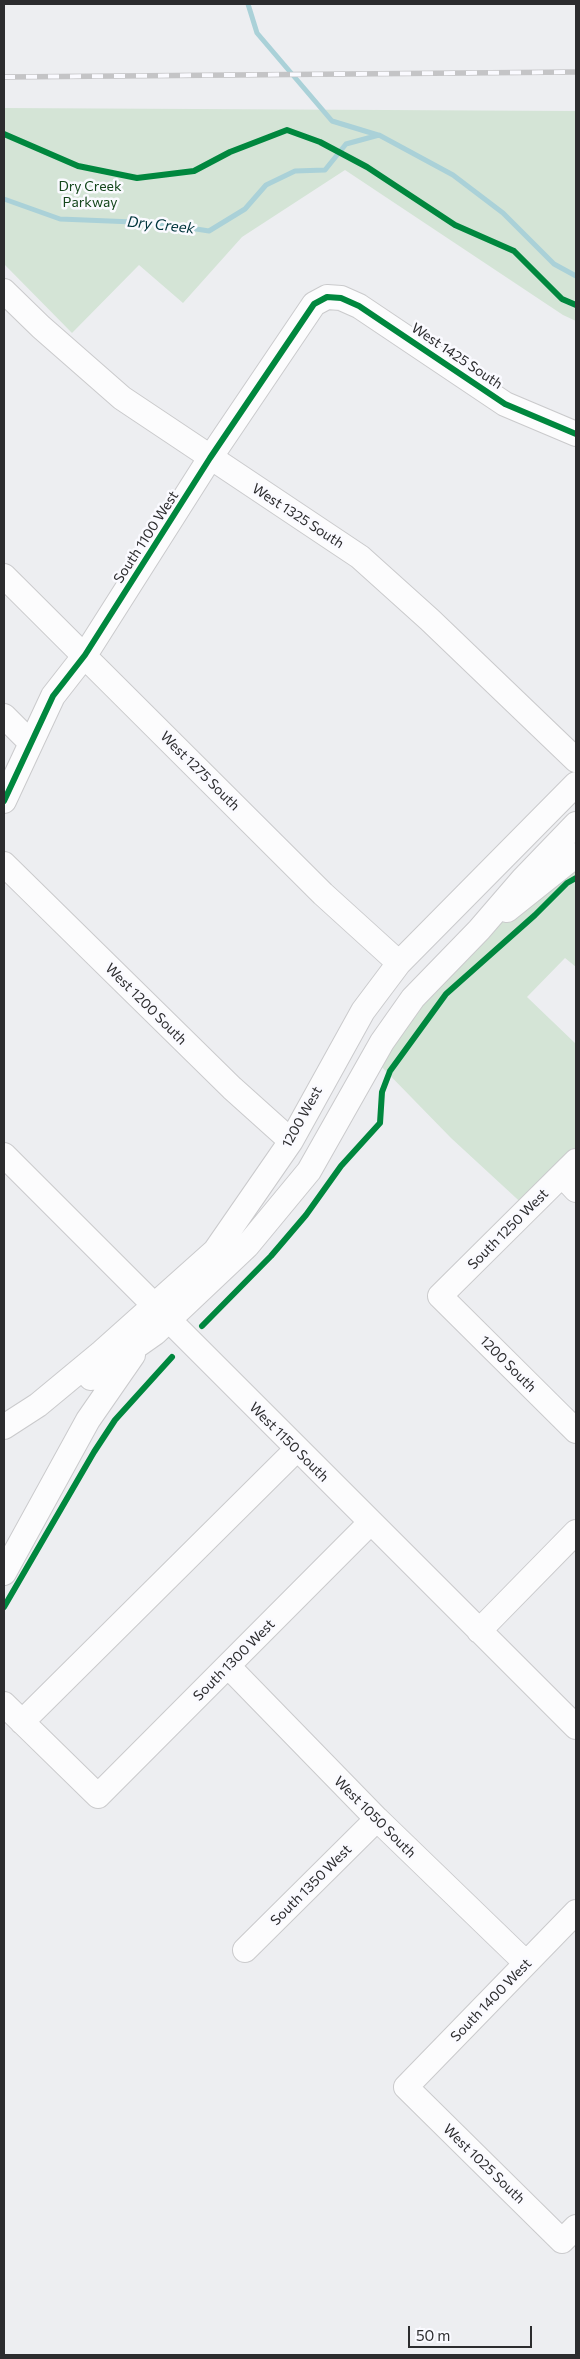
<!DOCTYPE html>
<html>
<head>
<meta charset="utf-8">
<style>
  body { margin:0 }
  #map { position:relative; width:580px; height:2359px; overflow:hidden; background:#edeef1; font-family:Commissioner,sans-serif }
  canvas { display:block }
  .frame { position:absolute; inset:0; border:5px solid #2c2c2e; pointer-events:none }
  .scale { position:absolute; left:408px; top:2326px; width:124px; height:22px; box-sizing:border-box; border:2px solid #2c2c2e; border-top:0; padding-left:6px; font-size:15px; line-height:18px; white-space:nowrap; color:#2c2c2e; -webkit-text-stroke:4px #fafaff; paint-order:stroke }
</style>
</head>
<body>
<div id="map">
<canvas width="580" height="2359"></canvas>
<div class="frame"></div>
<div class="scale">50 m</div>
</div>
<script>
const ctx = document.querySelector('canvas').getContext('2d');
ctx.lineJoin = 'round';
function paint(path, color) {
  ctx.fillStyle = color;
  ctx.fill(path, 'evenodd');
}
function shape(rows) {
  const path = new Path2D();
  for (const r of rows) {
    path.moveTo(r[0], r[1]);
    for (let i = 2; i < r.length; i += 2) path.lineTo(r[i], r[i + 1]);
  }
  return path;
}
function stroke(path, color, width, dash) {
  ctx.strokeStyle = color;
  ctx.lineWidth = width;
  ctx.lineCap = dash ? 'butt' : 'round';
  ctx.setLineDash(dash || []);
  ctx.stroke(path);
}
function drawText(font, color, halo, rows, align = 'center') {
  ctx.font = font + ' Commissioner,sans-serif';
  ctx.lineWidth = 5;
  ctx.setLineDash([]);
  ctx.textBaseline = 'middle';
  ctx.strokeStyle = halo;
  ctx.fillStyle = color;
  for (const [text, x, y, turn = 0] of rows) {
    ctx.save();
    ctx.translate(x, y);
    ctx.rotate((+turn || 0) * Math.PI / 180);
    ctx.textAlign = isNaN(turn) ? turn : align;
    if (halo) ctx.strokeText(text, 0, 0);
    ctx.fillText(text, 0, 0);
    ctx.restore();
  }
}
const green = shape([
  [4,108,576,111,576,321,563,315,345,170,242,237,183,303,139,265,72,333,4,264],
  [576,824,576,967,565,958,527,997,576,1044,576,1161,528,1209,451,1138,373,1058]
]);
const stream = shape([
  [248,4,257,33,332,121,378,135],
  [4,199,60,219,158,223,209,231,245,209,266,185,295,171,325,170,346,144,379,135,453,175,503,213,554,264,576,276]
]);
const minor = shape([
  [4,291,41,327,122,398,360,557,430,620,576,760],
  [4,576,323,894,399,963],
  [4,716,31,743],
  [4,801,53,696,85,655,210,458,314,304,327,297,341,298,359,306,505,404,576,434],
  [4,864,232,1088,291,1141],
  [507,910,576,855],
  [4,1155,576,1727],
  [576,1161,440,1296,576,1431],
  [562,1175,576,1190],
  [91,1378,155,1333,247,1246,309,1171,382,1042,413,998,479,930,523,879,576,824],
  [4,1427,38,1405,102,1352,215,1251,291,1141,363,1011,399,963,576,784],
  [4,1573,88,1420,133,1355],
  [479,1631,576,1532],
  [228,1666,377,1819,526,1963],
  [4,1704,98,1796,370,1523],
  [22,1722,297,1449],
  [576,1912,406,2087,562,2241,576,2227],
  [245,1950,377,1819]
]);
const rail = shape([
  [4,77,576,72]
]);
const cycleway = shape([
  [4,134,78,166,137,178,194,171,230,152,287,130,320,142,367,167,455,225,514,251,562,299,576,305],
  [4,801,53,696,85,655,210,458,314,304,327,297,341,298,359,306,505,404,576,434],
  [202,1326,271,1256,306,1215,341,1166,380,1123,382,1092,390,1071,446,994,535,915,567,883,576,878],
  [4,1607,94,1452,115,1420,172,1357]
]);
const parkNames = [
  ["Dry Creek",90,186],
  ["Parkway",90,202]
];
const streetNames = [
  ["West 1425 South",457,356,34],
  ["West 1325 South",298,516,33],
  ["South 1100 West",146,537,-57],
  ["West 1275 South",200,771,45],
  ["West 1200 South",146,1004,45],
  ["1200 West",302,1117,-61],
  ["South 1250 West",508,1229,-45],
  ["1200 South",508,1364,45],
  ["West 1150 South",289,1442,45],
  ["South 1300 West",234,1660,-45],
  ["West 1050 South",375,1817,45],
  ["South 1350 West",311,1885,-45],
  ["South 1400 West",491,2000,-46],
  ["West 1025 South",484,2164,44]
];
const waterNames = [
  ["Dry Creek",161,225,6]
];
paint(green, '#d4e4d6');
stroke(stream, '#aad1d8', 5);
stroke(minor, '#cacacc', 26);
stroke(minor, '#fcfcfd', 24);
stroke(rail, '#c4c4c6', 5.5);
stroke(rail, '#fafaff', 4, [11]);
stroke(cycleway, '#00873e', 6);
drawText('14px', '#14461b', '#fafaff', parkNames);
drawText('14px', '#2c2c2e', '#fafaff', streetNames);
drawText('italic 15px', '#00353c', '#fafaff', waterNames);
</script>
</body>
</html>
